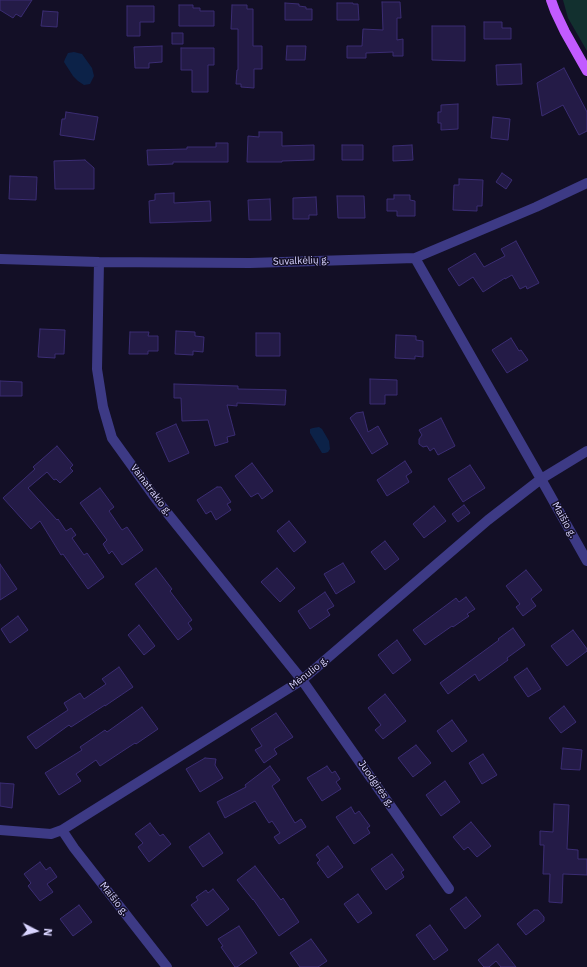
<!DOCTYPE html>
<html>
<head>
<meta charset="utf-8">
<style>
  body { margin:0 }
  #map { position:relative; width:587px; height:967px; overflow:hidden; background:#130f26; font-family:"IBM Plex Sans",sans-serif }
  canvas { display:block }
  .north { position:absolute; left:16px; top:911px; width:40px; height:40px; -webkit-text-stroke:3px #130f26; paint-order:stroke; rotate:96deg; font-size:11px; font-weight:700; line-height:16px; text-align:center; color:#d9d4ff }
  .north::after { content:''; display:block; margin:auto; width:14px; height:18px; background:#d9d4ff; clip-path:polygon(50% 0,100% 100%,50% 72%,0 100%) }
</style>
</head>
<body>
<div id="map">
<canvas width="587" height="967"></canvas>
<div class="north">N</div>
</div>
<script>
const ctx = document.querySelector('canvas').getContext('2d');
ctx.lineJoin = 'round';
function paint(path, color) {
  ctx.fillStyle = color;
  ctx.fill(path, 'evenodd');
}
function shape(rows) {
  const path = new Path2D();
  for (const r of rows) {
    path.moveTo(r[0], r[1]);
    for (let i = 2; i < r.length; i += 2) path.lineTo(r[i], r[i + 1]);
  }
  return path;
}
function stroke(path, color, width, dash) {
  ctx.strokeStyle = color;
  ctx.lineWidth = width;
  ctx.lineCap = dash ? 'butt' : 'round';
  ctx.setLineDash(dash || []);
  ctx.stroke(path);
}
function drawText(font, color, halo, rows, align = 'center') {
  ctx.font = font + ' "IBM Plex Sans",sans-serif';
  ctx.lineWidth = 3;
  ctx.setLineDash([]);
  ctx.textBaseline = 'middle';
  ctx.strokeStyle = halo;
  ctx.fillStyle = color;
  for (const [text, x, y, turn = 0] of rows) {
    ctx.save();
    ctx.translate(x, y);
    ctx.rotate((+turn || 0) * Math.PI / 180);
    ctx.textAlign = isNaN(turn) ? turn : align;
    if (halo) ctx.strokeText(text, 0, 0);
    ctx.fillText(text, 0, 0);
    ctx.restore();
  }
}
const green = shape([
  [563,0,587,0,587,51,568,18]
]);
const water = shape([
  [74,52,82,54,92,68,94,76,90,84,84,85,78,81,73,76,64,62,65,59,68,53],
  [319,427,322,429,329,441,330,449,328,452,325,453,322,453,310,433,310,429,313,428]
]);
const building = shape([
  [0,0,32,0,21,17,16,14,13,18,0,10,0,0],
  [382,2,400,2,401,18,397,18,397,40,403,39,403,56,393,56,393,52,366,53,366,58,347,58,347,46,362,46,363,29,383,30,382,2],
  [285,3,299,4,299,6,306,7,306,9,312,9,312,20,285,20,285,3],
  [337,3,353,3,353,4,358,4,359,20,337,20,337,3],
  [179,5,193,5,193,8,200,8,200,11,214,11,214,26,179,26,179,5],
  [232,5,247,5,247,9,253,9,253,46,262,46,262,69,254,69,254,88,241,87,241,84,236,84,237,70,238,70,238,29,231,29,232,5],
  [127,6,154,6,154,22,140,22,140,36,127,36,127,6],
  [43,11,58,12,57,27,41,26,43,11],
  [484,22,502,22,502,28,511,28,511,39,484,39,484,22],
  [432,26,465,26,465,61,432,60,432,26],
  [172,33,183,33,183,44,172,44,172,33],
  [162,46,162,62,149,63,149,68,135,68,134,47,162,46],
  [287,46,306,46,305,60,286,60,287,46],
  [181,48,214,48,214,65,208,65,208,92,192,92,192,70,181,70,181,48],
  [521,64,522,84,497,85,496,65,521,64],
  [564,68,587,112,587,131,579,135,563,105,542,116,537,83,564,68],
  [458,104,458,129,441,130,441,123,438,123,438,112,441,112,441,105,458,104],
  [66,112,98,117,94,140,60,135,62,119,65,119,66,112],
  [493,117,510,119,508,140,491,138,493,117],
  [259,132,282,132,282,146,314,145,314,160,282,161,282,162,247,162,248,136,259,137,259,132],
  [216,143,228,143,228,162,173,162,173,164,148,165,147,150,187,149,187,147,216,147,216,143],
  [342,145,363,145,363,160,342,160,342,145],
  [412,145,413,160,393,161,393,146,412,145],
  [85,160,94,168,94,189,55,189,54,161,85,160],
  [502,173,512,180,506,189,496,182,502,173],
  [10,176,37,177,36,200,9,199,10,176],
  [459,179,483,180,482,206,477,206,477,211,453,210,454,185,459,185,459,179],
  [174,193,174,203,210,201,211,221,150,223,149,201,155,200,155,194,174,193],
  [394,195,410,195,410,200,415,201,415,216,397,216,397,211,387,211,387,199,394,199,394,195],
  [337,196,364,196,365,218,338,218,337,196],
  [316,197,317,215,309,215,309,219,293,219,293,198,316,197],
  [270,199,271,220,249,220,248,200,270,199],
  [516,241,539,283,527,289,526,286,520,289,512,275,505,279,505,278,483,292,473,277,459,286,448,269,475,253,484,267,505,256,501,249,516,241],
  [40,329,65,330,64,354,55,354,55,358,38,357,40,329],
  [176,331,195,332,195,336,204,337,203,352,193,351,193,355,175,354,176,331],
  [130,332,149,332,148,336,158,336,158,351,148,351,148,354,129,354,130,332],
  [256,333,280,333,280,356,256,356,256,333],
  [396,335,416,336,416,340,423,341,423,357,415,356,415,359,395,358,396,335],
  [511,338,519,351,521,350,528,360,507,373,492,350,511,338],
  [370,379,397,380,397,395,385,395,385,404,370,404,370,379],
  [0,381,22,382,22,396,0,396,0,381],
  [174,384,238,386,238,389,286,390,285,405,237,403,237,406,227,405,235,435,227,437,228,442,215,446,208,420,182,421,181,398,174,398,174,384],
  [363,412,368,432,378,426,388,444,372,454,350,418,356,413,363,412],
  [441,418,455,446,438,455,434,448,430,451,427,446,423,447,419,444,419,439,422,435,419,430,441,418],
  [176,424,189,453,169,462,156,433,176,424],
  [57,446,73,465,70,468,73,471,60,483,56,479,54,480,47,472,28,488,57,520,58,519,66,531,71,528,76,535,72,538,84,555,87,553,104,577,88,589,63,554,61,555,40,521,31,529,3,498,35,469,33,467,57,446],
  [405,461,412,472,406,476,409,482,387,496,377,480,405,461],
  [252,463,273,491,262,499,258,493,251,497,235,476,252,463],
  [470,465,485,488,463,502,448,479,470,465],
  [217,487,221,487,231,502,227,504,231,510,216,520,211,511,206,514,197,500,217,487],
  [100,488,114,507,109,511,122,530,127,527,143,550,122,565,112,551,109,554,103,544,107,540,80,503,100,488],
  [464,505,470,513,458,522,452,514,464,505],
  [434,506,446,521,424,538,413,524,434,506],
  [289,521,306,542,294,552,277,531,289,521],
  [385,541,399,559,385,570,371,552,385,541],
  [343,563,355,582,336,594,324,574,343,563],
  [0,564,17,589,0,600,0,564],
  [156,568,172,589,170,591,192,620,188,623,192,629,178,640,135,584,156,568],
  [277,568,295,588,280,602,261,582,277,568],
  [526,570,542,590,531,599,536,606,523,616,516,607,520,604,506,586,526,570],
  [325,592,334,606,327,610,330,615,310,629,298,611,325,592],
  [466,597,475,609,467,614,469,616,453,627,452,626,425,645,413,630,456,598,459,602,466,597],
  [18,616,28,630,10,643,1,629,18,616],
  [139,625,155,646,144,655,128,635,139,625],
  [513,628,525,645,507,658,508,660,479,681,475,674,448,694,440,683,499,640,498,639,513,628],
  [573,630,587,649,587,651,567,666,551,646,573,630],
  [397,640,411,660,393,674,378,655,397,640],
  [119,667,133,687,105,706,105,705,71,727,69,725,36,749,27,737,68,710,64,703,80,693,84,699,106,684,102,679,119,667],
  [527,668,541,689,528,697,514,677,527,668],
  [385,694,406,721,383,739,375,730,381,725,368,708,385,694],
  [564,706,576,722,561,733,549,718,564,706],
  [142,707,158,729,136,744,135,743,100,766,96,760,76,774,81,781,59,795,45,773,82,750,80,747,105,730,107,732,142,707],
  [276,713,293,737,274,749,277,754,264,763,255,750,262,746,251,729,276,713],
  [452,720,467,741,452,752,437,731,452,720],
  [416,745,431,763,413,777,398,758,416,745],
  [563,748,582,750,580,770,561,769,563,748],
  [483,754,497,775,482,784,469,763,483,754],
  [205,758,216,759,215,765,223,778,200,792,186,769,205,758],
  [270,766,280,780,272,786,295,823,301,819,306,827,279,844,274,837,280,833,272,821,269,823,255,801,225,818,217,802,246,787,245,785,270,766],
  [327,766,332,773,335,771,340,779,336,782,341,789,322,801,307,778,327,766],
  [445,781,460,802,441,816,426,795,445,781],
  [0,783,14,784,12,808,0,806,0,783],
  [554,804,569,805,567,849,578,850,578,859,587,859,587,875,563,874,562,903,549,902,550,874,543,874,544,845,540,845,540,831,553,832,554,804],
  [351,807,355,814,359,811,370,826,367,828,370,833,354,844,336,817,351,807],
  [471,822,491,846,477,857,468,847,464,850,453,837,471,822],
  [150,823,160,836,163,834,171,844,149,862,138,847,143,843,135,834,150,823],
  [209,833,223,853,203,867,189,847,209,833],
  [328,846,343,867,328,878,317,863,320,860,316,855,328,846],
  [392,854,404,870,401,872,404,877,386,890,371,869,392,854],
  [40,862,46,870,50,867,57,877,47,884,53,892,40,901,28,886,31,883,24,874,40,862],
  [255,866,281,900,283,898,299,922,279,936,253,899,253,900,237,880,255,866],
  [213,889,229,909,207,926,191,905,198,900,196,897,206,890,208,893,213,889],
  [358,894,372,913,358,923,344,904,358,894],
  [466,897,481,916,465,929,450,909,466,897],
  [79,905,92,922,73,936,60,919,79,905],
  [534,910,538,910,544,917,544,921,526,935,517,924,534,910],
  [430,925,448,950,434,960,416,935,430,925],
  [239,926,257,953,237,967,235,967,221,947,223,946,218,939,239,926],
  [311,939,327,961,318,967,300,967,290,953,311,939],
  [498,944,516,967,501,967,496,961,489,967,484,967,478,960,498,944]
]);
const minor = shape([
  [415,258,541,479,587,561],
  [0,259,99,262,250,263,415,258,536,207,587,183],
  [99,262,97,369,103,407,112,438,156,499,302,680,449,889],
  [0,830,51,834,62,830,302,680,488,520,541,479,587,451],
  [62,830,74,848,167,967]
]);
const major = shape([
  [551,0,555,11,565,32,587,71]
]);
const streetNames = [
  ["Suvalkėlių g.",301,261,-2],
  ["Vainatrakio g.",151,490,53],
  ["Maišio g.",564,520,61],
  ["Mėnulio g.",309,673,-38],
  ["Juodgirės g.",376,784,55],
  ["Maišio g.",114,899,52]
];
paint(green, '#12302f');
paint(water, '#0c2248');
paint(building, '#241b47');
stroke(building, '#3b2d73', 1);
stroke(minor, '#3d3a85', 10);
stroke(major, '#c25bff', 10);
drawText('10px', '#d9d4ff', '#130f26', streetNames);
</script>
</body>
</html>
